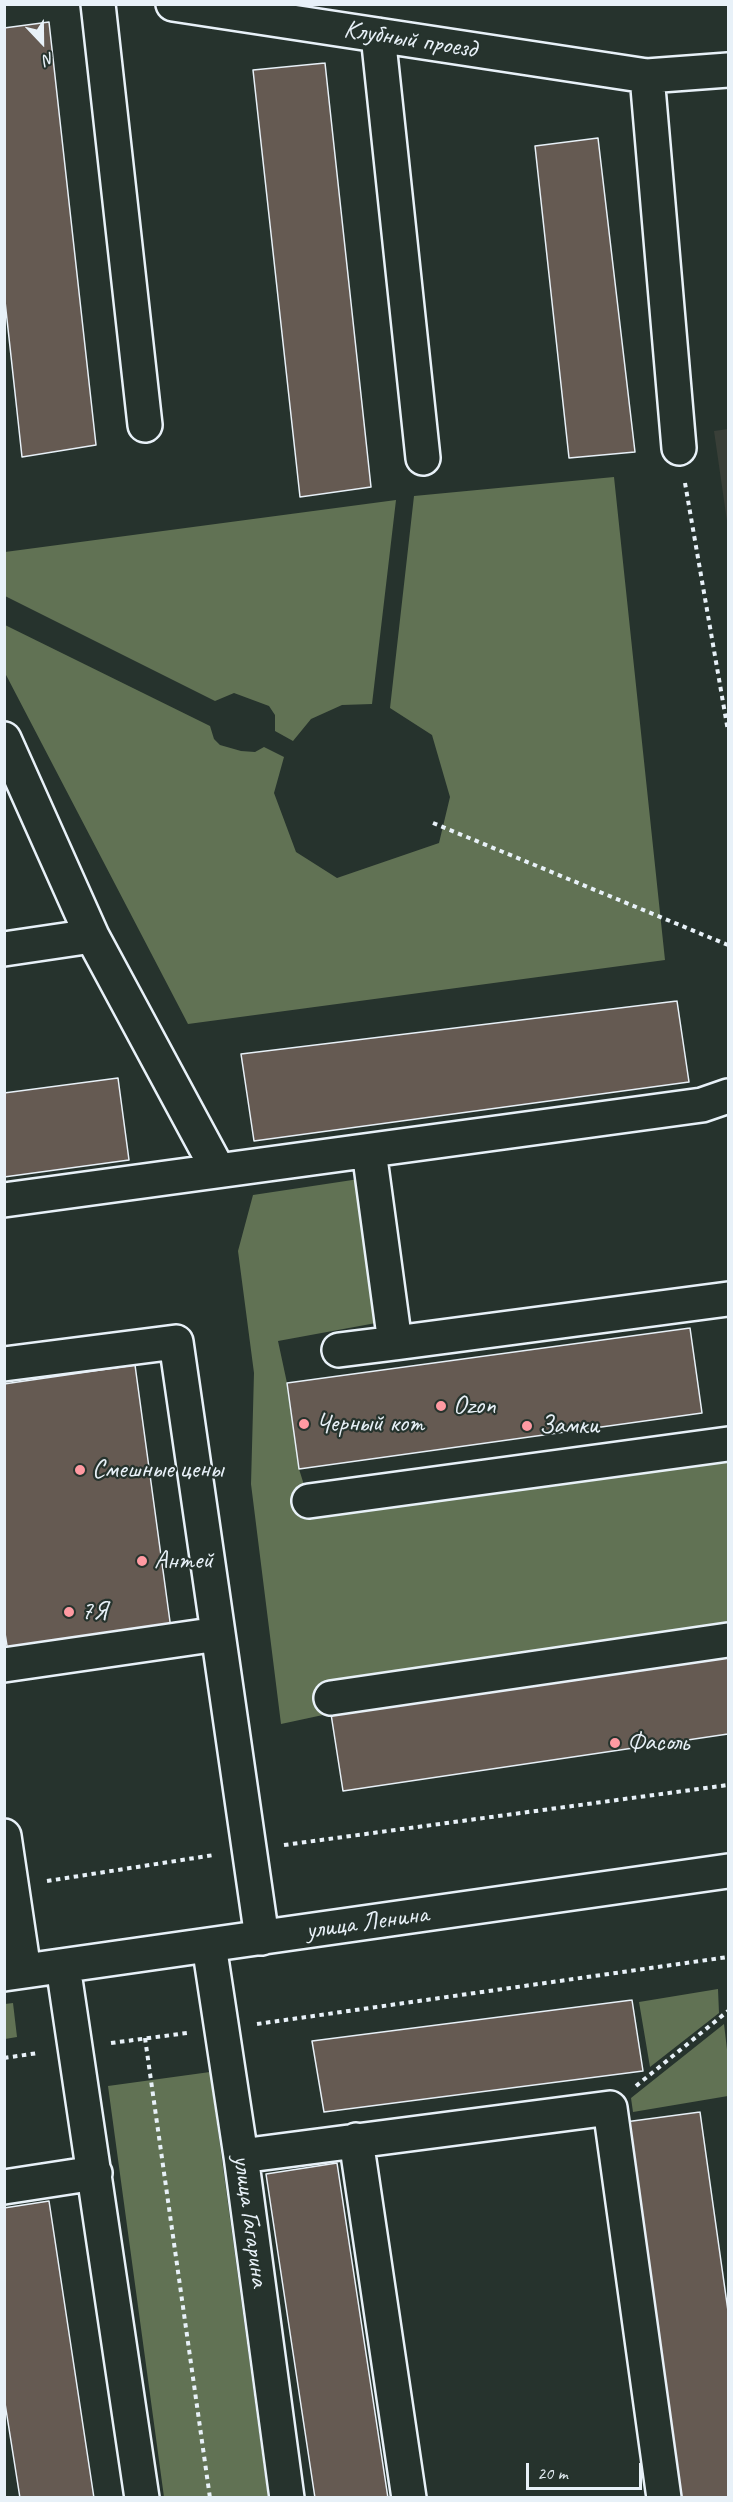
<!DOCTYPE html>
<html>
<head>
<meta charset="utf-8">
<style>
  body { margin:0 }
  #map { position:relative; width:733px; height:2502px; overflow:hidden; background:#26332d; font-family:Caveat,sans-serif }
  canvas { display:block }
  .frame { position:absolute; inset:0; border:6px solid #e8f1f8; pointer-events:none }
  .north { position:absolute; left:12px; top:12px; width:60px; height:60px; -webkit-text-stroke:4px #26332d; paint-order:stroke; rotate:158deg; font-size:16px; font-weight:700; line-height:24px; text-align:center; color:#e8f1f8 }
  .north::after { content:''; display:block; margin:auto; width:21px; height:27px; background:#e8f1f8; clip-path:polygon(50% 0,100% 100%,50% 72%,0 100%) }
  .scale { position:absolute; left:526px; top:2463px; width:116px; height:27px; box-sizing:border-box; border:3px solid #e8f1f8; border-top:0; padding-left:8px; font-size:18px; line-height:21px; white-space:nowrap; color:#e8f1f8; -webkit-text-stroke:4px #26332d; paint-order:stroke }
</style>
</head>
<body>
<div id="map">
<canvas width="733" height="2502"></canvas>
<div class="frame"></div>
<div class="north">N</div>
<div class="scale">20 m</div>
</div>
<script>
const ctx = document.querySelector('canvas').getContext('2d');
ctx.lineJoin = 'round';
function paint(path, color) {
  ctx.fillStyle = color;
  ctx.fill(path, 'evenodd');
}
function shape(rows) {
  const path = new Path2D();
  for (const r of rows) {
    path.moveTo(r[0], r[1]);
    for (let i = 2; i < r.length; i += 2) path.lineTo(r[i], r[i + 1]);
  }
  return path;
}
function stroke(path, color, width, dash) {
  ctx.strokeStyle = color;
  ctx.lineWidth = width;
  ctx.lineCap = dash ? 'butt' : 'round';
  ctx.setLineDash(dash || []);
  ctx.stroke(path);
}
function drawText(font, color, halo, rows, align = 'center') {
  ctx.font = font + ' Caveat,sans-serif';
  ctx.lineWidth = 4.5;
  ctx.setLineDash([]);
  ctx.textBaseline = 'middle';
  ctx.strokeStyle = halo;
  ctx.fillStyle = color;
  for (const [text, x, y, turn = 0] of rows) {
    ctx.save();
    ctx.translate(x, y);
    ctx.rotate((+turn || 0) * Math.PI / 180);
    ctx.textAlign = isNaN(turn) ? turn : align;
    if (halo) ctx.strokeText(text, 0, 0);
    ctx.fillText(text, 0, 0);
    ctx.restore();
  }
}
const built = shape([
  [728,429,728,528,714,431]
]);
const green = shape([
  [614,477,665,960,188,1024,5,673,5,625,210,726,214,739,220,745,241,751,255,752,264,747,284,757,274,793,296,852,337,878,439,843,450,797,432,735,390,708,414,496],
  [396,500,372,704,342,705,311,719,293,741,275,731,275,715,269,706,234,693,215,701,5,596,5,552],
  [359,1179,376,1323,278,1341,287,1383,299,1469,309,1501,309,1517,728,1459,728,1628,281,1724,251,1484,254,1373,238,1251,253,1195],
  [718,1989,719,2013,650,2067,639,2002],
  [13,2003,17,2037,5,2039,5,2004],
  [724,2024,728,2058,728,2096,633,2112,631,2098],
  [210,2072,268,2497,164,2497,108,2086]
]);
const building = shape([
  [49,22,96,445,22,457,4,292,4,28,49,22],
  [325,63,371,487,300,497,253,70,325,63],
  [598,138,635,452,569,458,535,146,598,138],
  [677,1001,689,1082,254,1141,241,1054,677,1001],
  [118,1078,129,1160,4,1177,4,1093,118,1078],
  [690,1328,702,1413,299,1469,287,1383,690,1328],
  [135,1365,171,1629,8,1652,4,1627,4,1384,135,1365],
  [728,1655,728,1734,343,1791,331,1714,728,1655],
  [632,2000,643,2071,324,2112,312,2041,632,2000],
  [700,2112,728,2311,728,2498,680,2498,625,2122,700,2112],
  [337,2163,388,2498,315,2498,266,2174,337,2163],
  [49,2201,94,2498,20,2498,4,2397,4,2208,49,2201]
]);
const path = shape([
  [685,483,728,731],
  [433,823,728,945],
  [284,1845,728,1785],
  [47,1881,214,1855],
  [257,2024,728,1957],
  [145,2038,210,2498],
  [111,2043,187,2033],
  [4,2058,38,2053],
  [636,2086,728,2011]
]);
const minor = shape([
  [98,4,145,425],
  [173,4,647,76,728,70],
  [378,35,423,458],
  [647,76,679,448],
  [4,739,92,936],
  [4,949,92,936,218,1170],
  [369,1151,395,1343,728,1299],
  [4,1200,702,1105,728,1096],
  [339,1350,395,1343],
  [4,1364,176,1342,262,1938],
  [309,1501,728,1444],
  [4,1665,218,1634],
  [331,1698,728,1640],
  [4,1836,24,1971],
  [209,1945,241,2156,287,2498],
  [63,1966,142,2498],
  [4,1974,728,1871],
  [356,2140,409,2498],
  [241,2156,610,2108,664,2498],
  [4,2187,95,2173]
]);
const markers = [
  [441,1406,6,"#ff9aa2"],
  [304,1424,6,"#ff9aa2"],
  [527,1426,6,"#ff9aa2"],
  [80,1470,6,"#ff9aa2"],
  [142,1561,6,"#ff9aa2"],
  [69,1612,6,"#ff9aa2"],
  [615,1743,6,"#ff9aa2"]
];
const streetNames = [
  ["Клубный проезд",410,40,9],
  ["улица Ленина",367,1923,-8],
  ["улица Гагарина",250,2221,82]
];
const poiNames = [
  ["Ozon",453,1406],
  ["Черный кот",316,1424],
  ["Замки",539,1426],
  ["Смешные цены",92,1470],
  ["Антей",154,1561],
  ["7Я",81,1612],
  ["Фасоль",627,1743]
];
paint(built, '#393f38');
paint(green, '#617254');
paint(building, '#655a52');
stroke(building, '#e8f1f8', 1.5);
stroke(minor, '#e8f1f8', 38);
stroke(path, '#e8f1f8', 4, [4.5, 4.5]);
stroke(minor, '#26332d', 33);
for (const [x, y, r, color] of markers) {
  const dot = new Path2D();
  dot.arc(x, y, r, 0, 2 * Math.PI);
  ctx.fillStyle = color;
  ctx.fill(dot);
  stroke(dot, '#26332d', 2);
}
drawText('26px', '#e8f1f8', '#26332d', streetNames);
drawText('26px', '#e8f1f8', '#26332d', poiNames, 'left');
</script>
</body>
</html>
